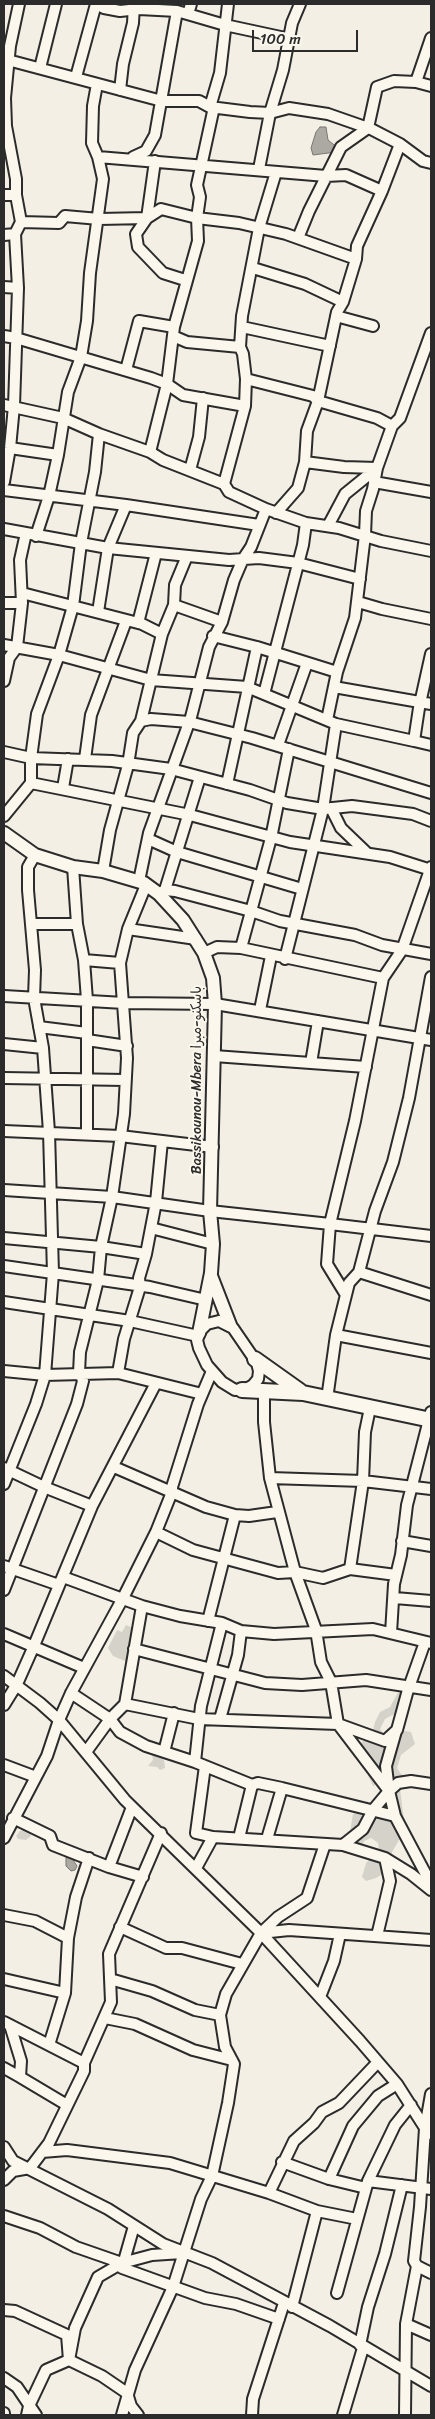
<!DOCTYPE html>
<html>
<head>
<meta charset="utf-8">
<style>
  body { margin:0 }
  #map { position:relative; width:435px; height:2419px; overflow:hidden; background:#f3efe4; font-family:Sriracha,sans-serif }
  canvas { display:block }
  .frame { position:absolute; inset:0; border:5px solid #2b2b2b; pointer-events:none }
  .scale { position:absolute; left:252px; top:30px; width:106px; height:22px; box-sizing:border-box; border:2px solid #2b2b2b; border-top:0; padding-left:6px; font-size:15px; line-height:18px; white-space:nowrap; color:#2b2b2b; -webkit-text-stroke:4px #fbf7ec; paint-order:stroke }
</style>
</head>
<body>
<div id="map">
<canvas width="435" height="2419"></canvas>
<div class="frame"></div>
<div class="scale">100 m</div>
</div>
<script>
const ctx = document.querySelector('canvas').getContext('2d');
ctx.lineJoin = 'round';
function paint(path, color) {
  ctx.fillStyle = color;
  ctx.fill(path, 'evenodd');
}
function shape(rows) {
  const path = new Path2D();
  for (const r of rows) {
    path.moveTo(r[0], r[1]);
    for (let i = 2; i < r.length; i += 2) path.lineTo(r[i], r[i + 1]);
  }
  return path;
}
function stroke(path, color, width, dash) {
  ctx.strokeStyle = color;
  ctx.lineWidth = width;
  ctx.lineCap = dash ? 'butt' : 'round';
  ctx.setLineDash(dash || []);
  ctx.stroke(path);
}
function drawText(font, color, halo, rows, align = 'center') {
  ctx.font = font + ' Sriracha,"Playpen Sans Arabic",sans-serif';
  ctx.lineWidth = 4;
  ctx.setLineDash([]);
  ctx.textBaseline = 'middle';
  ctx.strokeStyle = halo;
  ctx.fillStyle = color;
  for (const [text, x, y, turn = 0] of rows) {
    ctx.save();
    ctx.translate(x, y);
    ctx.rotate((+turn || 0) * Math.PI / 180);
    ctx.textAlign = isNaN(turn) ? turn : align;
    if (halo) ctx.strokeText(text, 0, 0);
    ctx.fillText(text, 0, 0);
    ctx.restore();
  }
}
const green = shape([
  [126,1625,133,1628,130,1663,113,1656,108,1648,117,1630,122,1632],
  [401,1687,413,1695,398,1712,385,1719,380,1729,386,1736,392,1739,405,1731,411,1732,415,1744,401,1755,397,1768,401,1774,410,1779,400,1788,405,1830,392,1852,390,1869,376,1878,366,1881,362,1877,366,1863,379,1850,378,1843,371,1838,364,1841,362,1847,348,1844,353,1814,360,1812,369,1816,380,1815,387,1800,381,1783,373,1786,357,1752,361,1743,372,1735,375,1722,380,1712,390,1707],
  [152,1754,164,1760,165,1768,160,1770,157,1767,148,1766,153,1760],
  [24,1830,29,1832,31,1836,26,1840,18,1839,16,1836,20,1831]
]);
const water = shape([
  [320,127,326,127,328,140,338,148,336,152,313,155,311,148,316,132,320,127],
  [66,1855,71,1857,77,1866,75,1870,71,1871,66,1866,66,1855]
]);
const minor = shape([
  [96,4,104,8,120,11,139,9,177,11,225,25,290,39],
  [188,14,191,4],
  [4,59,162,101,199,101,210,107,250,112,270,113,289,108,328,114,371,129,400,144,423,161,431,163],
  [40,68,56,4],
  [76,77,96,4],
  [416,82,431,86],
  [120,90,123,64,133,23,134,5],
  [210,107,220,73,228,4],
  [214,107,197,185,200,197,197,218,239,223,286,234,356,259],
  [98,157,326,176,346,175,382,191],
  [133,157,146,151,155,135,177,11],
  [155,161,147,218,136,234,138,247,163,273,185,280],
  [259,169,270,113,283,70,292,23,300,4],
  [4,195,16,195],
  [21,222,59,223,65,216,99,219,147,218,161,209,197,218,198,241,174,327,167,384,150,452],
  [4,235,15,234],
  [298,238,309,211,341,147,368,128,377,87,394,81,416,82,431,38],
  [253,268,305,284,343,302],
  [4,287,18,288],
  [336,316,373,326],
  [242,327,330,346],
  [4,336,16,338,151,378,167,384,183,395,245,406],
  [173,336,187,342,240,347],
  [126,370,139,321,174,327],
  [246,379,313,396,318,401,377,418,392,426],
  [4,405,63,418,99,434,150,452,163,460,224,484,229,492,266,509,306,523,339,528,381,541,431,551],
  [10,448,58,455],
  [305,462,344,467,377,468],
  [190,470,199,437,203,398],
  [4,482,10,448,14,406,18,288,15,234,21,222,16,195,16,179,6,126,5,98,10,46,19,4],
  [374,482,431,492],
  [224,484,245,406,246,379,243,354,240,347,242,316,259,228,276,172],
  [4,490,126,505,259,525],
  [276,513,298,488,305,462,307,431,318,401,337,312,343,302,356,259,357,246,382,191,400,144],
  [328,526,345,494,377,468],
  [4,529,108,548,229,560,259,558,298,563,360,579],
  [36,536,49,496,58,455,68,392,81,357,87,321,90,273,103,179,98,157,92,143,93,106,97,84],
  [22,593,142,624,162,634],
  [358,602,382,609,431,619],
  [4,603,22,603],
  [174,605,222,622],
  [98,612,108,548,126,505],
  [138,623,156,553],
  [213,636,257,647,337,672],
  [4,645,59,655,151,680,247,687,336,724,414,741],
  [431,654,419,708,414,741,431,745],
  [4,681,9,658,17,647,22,603,20,560,26,533],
  [334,687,431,704],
  [264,694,303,545,306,523],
  [327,720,337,672,355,618,365,535,366,511,373,489,377,468,392,426,400,418,431,333],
  [141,721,151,719,189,722,252,738,431,793],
  [278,745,307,663],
  [4,752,31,758,112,761,171,769,250,790,287,803,323,809,352,806,413,814,431,821],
  [85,759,91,715,126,621],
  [31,783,190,815,290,842,390,857,431,870],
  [227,784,257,647],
  [63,788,68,759],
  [331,808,341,828,366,852],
  [4,816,31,783,31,758,37,714,59,655,73,606,81,543,95,472,99,434],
  [148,839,177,852,302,889],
  [73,867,77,924,84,960,87,1000,87,1134],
  [103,871,110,830,128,765,133,733,141,721,162,634,174,605,175,585,187,556],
  [139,881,149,833,191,717,209,647,222,622,234,580,243,559,251,547,266,509],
  [165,890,200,777],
  [159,894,165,890,175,891,251,911,280,921,355,935,382,945,431,954],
  [31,924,77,924],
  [128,929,196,939],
  [241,948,271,838,289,749],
  [204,953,217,947,241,948,383,978],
  [285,959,323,809,336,724],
  [84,960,120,963],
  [4,996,124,1003,215,1004,431,1040],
  [260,1010,271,956],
  [39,1027,87,1033],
  [87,1040,127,1046],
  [4,1044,43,1048],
  [214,1056,366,1067],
  [311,1063,318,1021],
  [4,1078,125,1080],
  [4,1131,120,1136,213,1147],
  [4,1190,112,1197,210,1211,330,1224,355,1121,383,978,402,950,431,867],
  [151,1228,213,1244],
  [4,1238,101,1247,146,1254],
  [4,1266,150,1287,206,1300],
  [359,1272,431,1295],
  [346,1295,327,1264,330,1224,431,1236],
  [4,1302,130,1321,198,1336],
  [219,1321,233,1328,257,1363,259,1371,258,1379,253,1385,246,1389,235,1390,222,1382,207,1365,199,1348,197,1340,201,1330,207,1324,219,1321],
  [336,1335,431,1353],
  [4,1371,45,1375,118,1373,202,1394],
  [79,1373,80,1352,98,1280,101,1247,112,1197,124,1114,127,1058,120,963,128,929,146,885],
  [118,1373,124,1339,140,1287,139,1278,146,1254,156,1202,162,1141],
  [264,1390,264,1422,270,1478,295,1572,316,1630,321,1662,331,1682,338,1724,389,1791,395,1816,431,1884],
  [327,1399,336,1335,349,1283,359,1272,375,1211,393,1162,409,1098,431,977],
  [114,1467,206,1507,235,1515,249,1516,277,1512],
  [4,1468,44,1487,92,1506],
  [270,1478,363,1481,431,1489],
  [4,1484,36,1404,45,1375,53,1273,49,1132,43,1048,34,998,35,970,28,890,28,867,35,855],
  [156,1532,193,1550,278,1573,295,1572,323,1578,350,1569,396,1575],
  [402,1541,431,1546],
  [4,1566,59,1585],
  [350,1569,363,1481,365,1432,370,1408],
  [63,1577,142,1606,180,1616,222,1623,241,1631,274,1634,373,1629,431,1643],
  [4,1590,77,1404,83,1381,80,1372],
  [395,1598,431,1601],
  [208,1621,235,1515],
  [391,1633,394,1584,401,1555,407,1505,431,1412],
  [4,1634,84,1668],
  [134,1649,265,1683,302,1685,366,1680,431,1690],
  [4,1676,40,1703,59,1720,125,1800,261,1933,360,2041,397,2084,425,2128,431,2134],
  [408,1690,425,1642],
  [71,1693,110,1719,120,1732,146,1746,195,1762,252,1785,258,1783,282,1788,395,1816],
  [125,1704,199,1719,338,1724,385,1741,397,1730,409,1686],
  [4,1705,17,1684,33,1648,92,1506,156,1383],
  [220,1719,238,1655,241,1631],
  [86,1752,110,1719,125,1704,142,1606],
  [164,1752,174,1713],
  [195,1762,201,1706,222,1623],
  [4,1765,36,1777],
  [205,1766,196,1833,213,1837,343,1845,385,1858,411,1874,431,1890],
  [389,1791,398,1783,411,1781,431,1784],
  [13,1818,50,1836,53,1845,109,1867,143,1877],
  [4,1838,47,1756,59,1720,71,1693,123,1598,156,1532,172,1492,172,1487,198,1404,212,1371],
  [239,1838,252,1785],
  [267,1839,282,1788],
  [343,1845,363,1829,373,1810,389,1791,386,1766,396,1731],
  [109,1867,132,1807],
  [196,1868,213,1837],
  [4,1915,35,1921,68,1938],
  [120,1927,166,1948,182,1948,242,1964],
  [261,1933,289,1930,431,1940],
  [377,1936,390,1881,385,1858],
  [4,1979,65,1993],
  [110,1979,152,1991,195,2010,220,2015],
  [320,1997,334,1961,340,1934],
  [105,2018,135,2024,193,2050,232,2060],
  [4,2022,84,2063],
  [10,2025,21,2061,20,2077,67,2105],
  [49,2045,65,1993,68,1938,76,1897,89,1858],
  [4,2068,20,2077],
  [4,2147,13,2161,108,2209,163,2244,212,2263,330,2326,431,2386],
  [42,2152,67,2150,170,2163,269,2193,317,2211,357,2219],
  [282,2162,329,2179,366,2188],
  [329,2179,353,2126,378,2096,397,2084],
  [4,2180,13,2171,30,2168,49,2143,84,2071,84,2063,111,2002,109,1954,161,1833],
  [368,2181,431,2189],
  [269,2193,294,2141,314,2123,322,2112,339,2103,378,2062],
  [4,2216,40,2228,76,2247,122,2263],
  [134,2226,122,2268,205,2298,236,2304,279,2319],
  [417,2266,431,2273],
  [337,2293,368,2181,395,2125,411,2105],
  [292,2307,317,2211],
  [4,2310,15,2311,67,2335,69,2360,102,2376,127,2393,131,2406,138,2415],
  [406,2324,431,2335],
  [360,2345,368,2307,385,2254,402,2185],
  [4,2378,17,2387,36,2415],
  [4,2413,4,2415],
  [27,2415,29,2406,46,2370,69,2360,75,2328,98,2277,122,2263,152,2255,182,2253],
  [122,2415,135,2370,173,2287,201,2199,212,2176,228,2103,234,2064,225,2047,220,2015,226,1994,261,1933,278,1917,307,1898,325,1844],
  [252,2415,253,2399,284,2303],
  [343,2415,363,2348],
  [405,2415,406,2324,417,2266,414,2261,420,2207,425,2128,431,2094]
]);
const major = shape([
  [4,833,35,855,73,867,103,871,144,883,159,894,183,920,204,953,213,978,215,1004,210,1211,213,1244,211,1273,199,1333],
  [211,1276,230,1325]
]);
const highway = shape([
  [255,1359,300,1391],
  [242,1390,303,1393,431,1420]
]);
const streetNames = [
  ["Bassikounou-Mbera باسكنو-مبرا",197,1080,-90]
];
paint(green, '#d5d2c9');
paint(water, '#aca9a2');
stroke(water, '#787772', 1);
stroke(minor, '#2b2b2b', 14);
stroke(major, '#2b2b2b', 16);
stroke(highway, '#2b2b2b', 18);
stroke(minor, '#fbf7ec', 10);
stroke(major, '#fbf7ec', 12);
stroke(highway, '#fbf7ec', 14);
drawText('14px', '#2b2b2b', '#fbf7ec', streetNames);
</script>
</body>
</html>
